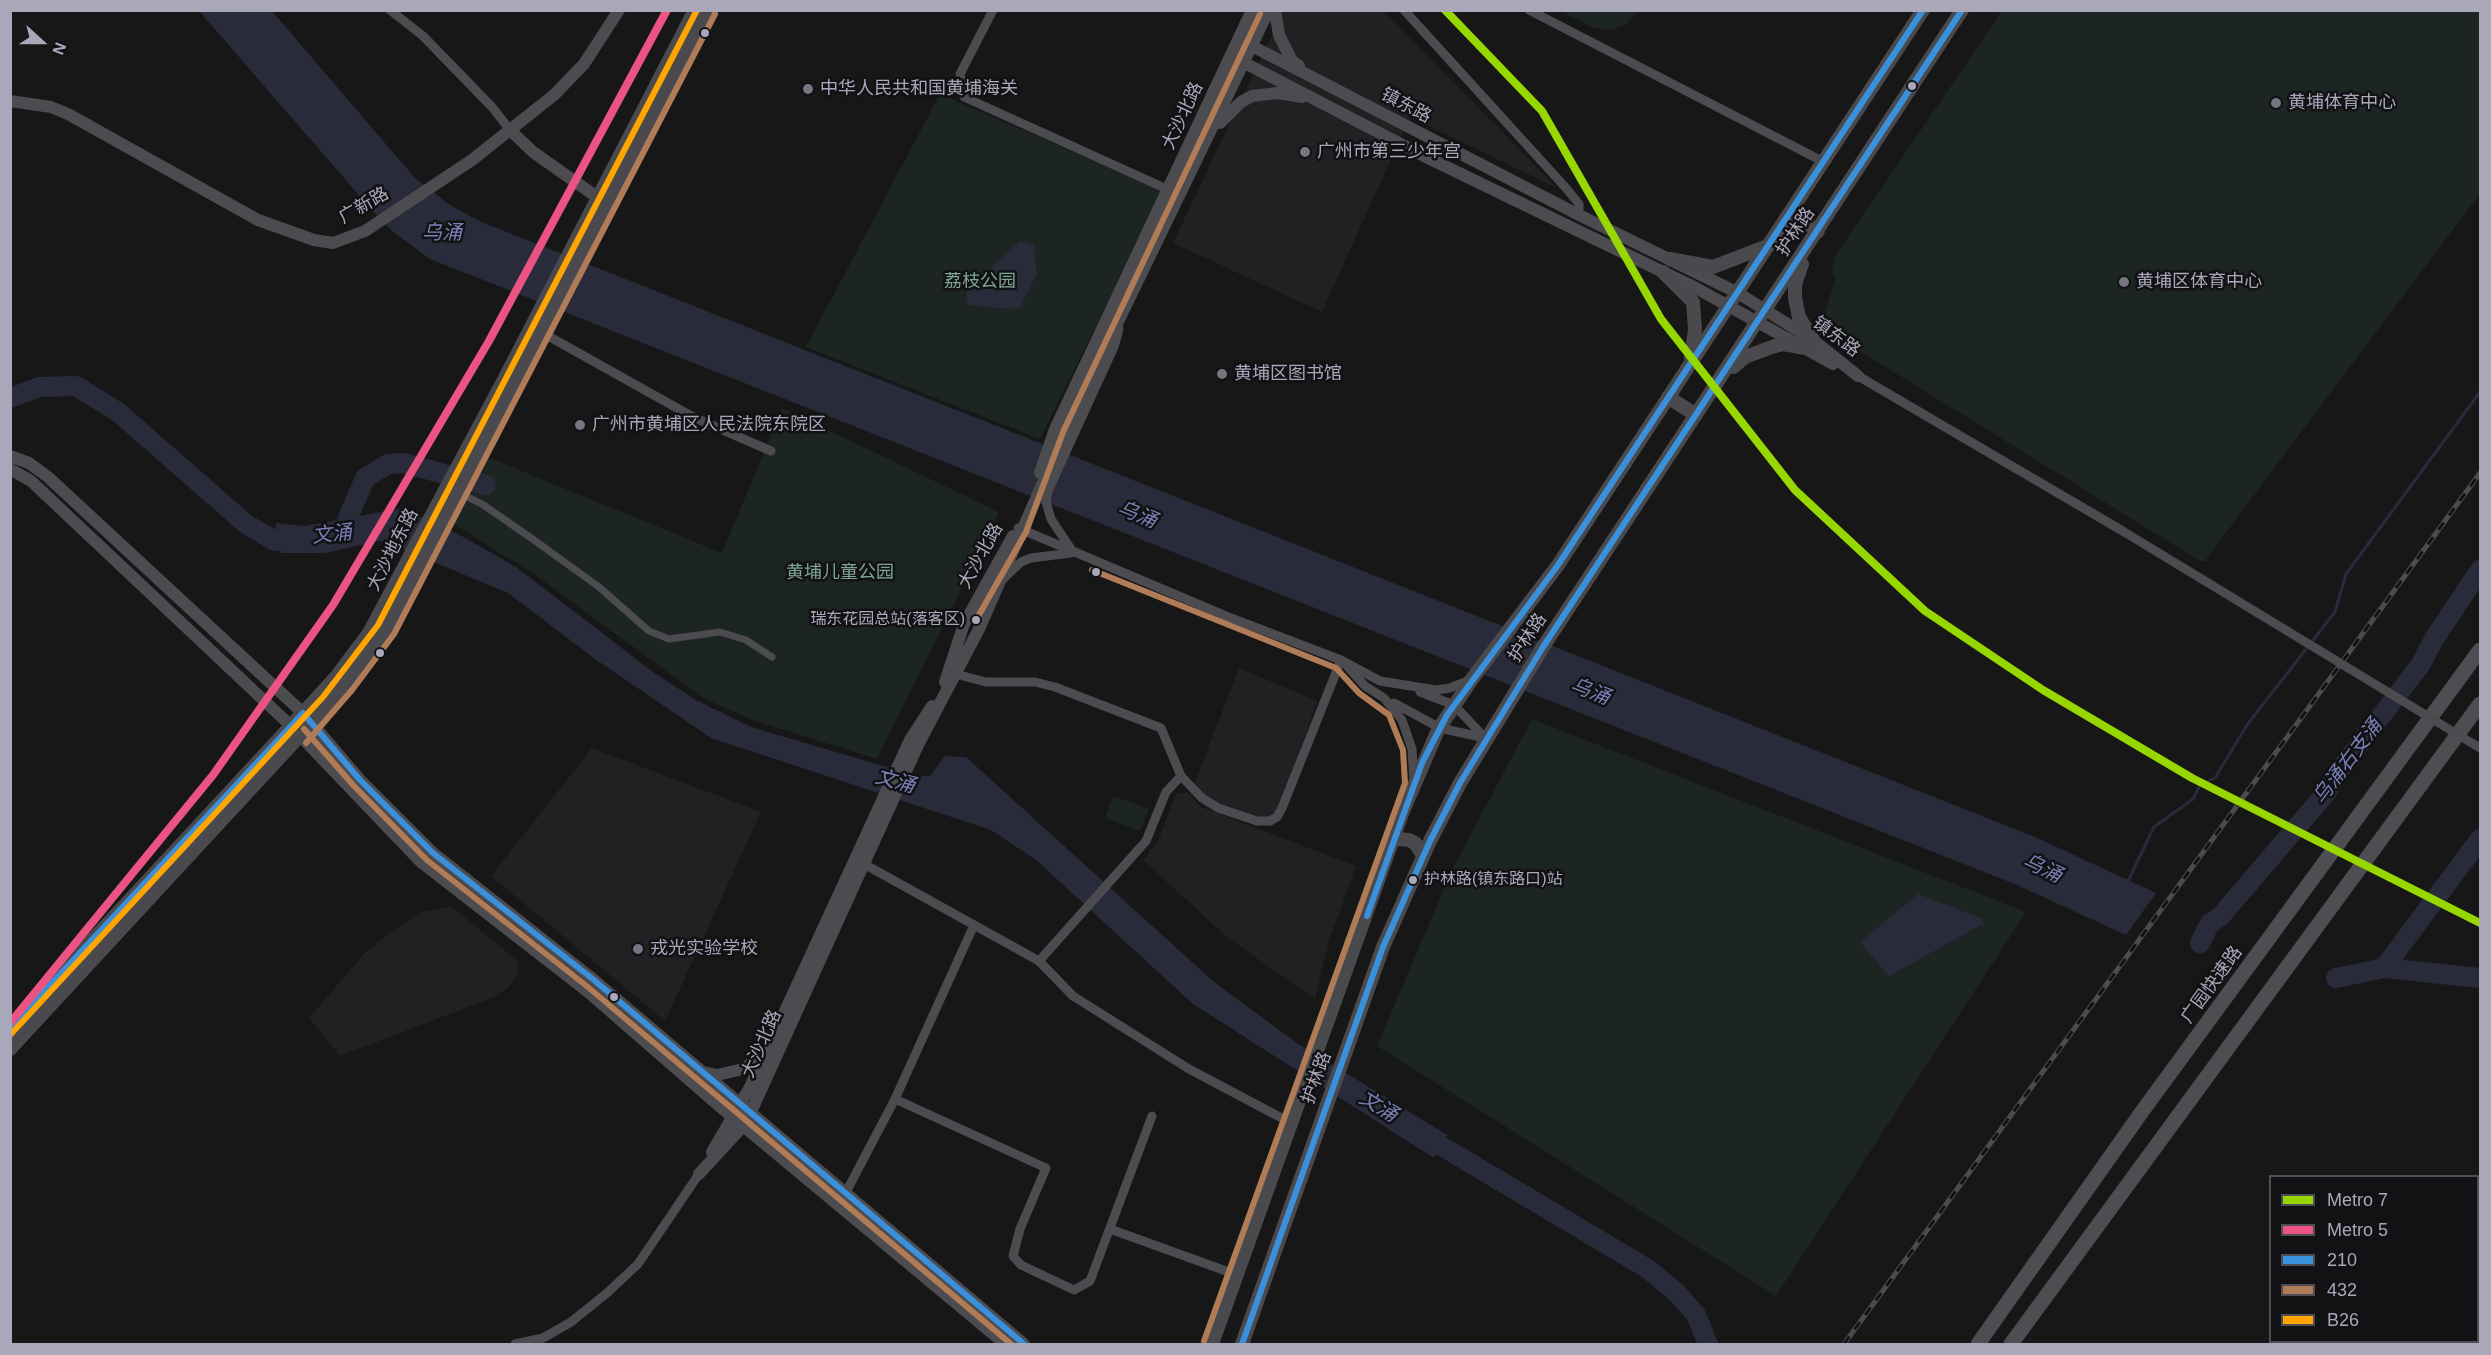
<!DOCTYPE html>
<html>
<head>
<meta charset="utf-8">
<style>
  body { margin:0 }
  #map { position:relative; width:2491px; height:1355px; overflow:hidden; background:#171717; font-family:Arial,sans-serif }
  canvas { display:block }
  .frame { position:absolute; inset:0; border:12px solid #a9a7ba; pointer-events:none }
  .legend { position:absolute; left:2269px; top:1175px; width:210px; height:168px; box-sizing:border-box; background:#121113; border:2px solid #4e4d56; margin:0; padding:8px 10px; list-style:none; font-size:18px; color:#a9a7ba }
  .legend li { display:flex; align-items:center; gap:12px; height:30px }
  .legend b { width:30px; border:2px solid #4e4d56 }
  .north { position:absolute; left:12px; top:12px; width:60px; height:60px; -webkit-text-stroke:4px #121113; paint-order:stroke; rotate:111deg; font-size:16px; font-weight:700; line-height:24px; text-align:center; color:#a9a7ba }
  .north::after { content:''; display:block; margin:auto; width:21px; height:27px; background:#a9a7ba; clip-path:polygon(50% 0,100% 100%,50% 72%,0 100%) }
</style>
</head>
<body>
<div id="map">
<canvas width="2491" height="1355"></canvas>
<div class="frame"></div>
<ul class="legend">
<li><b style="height:8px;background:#97d700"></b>Metro 7</li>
<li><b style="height:8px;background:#eb5383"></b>Metro 5</li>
<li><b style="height:8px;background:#3a90db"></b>210</li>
<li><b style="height:8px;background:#b07c57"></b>432</li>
<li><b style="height:8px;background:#ffa500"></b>B26</li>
</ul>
<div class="north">N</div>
</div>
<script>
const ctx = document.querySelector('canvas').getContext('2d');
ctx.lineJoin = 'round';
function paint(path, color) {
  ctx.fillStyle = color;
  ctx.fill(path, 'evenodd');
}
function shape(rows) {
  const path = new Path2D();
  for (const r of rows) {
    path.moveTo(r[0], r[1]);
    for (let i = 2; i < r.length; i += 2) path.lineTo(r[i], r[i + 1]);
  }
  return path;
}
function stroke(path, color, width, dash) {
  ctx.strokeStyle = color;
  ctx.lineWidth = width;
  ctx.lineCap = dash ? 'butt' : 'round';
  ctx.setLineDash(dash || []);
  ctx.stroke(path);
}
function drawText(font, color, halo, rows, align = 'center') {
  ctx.font = font + ' Arial,"Noto Sans SC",sans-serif';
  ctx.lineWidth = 5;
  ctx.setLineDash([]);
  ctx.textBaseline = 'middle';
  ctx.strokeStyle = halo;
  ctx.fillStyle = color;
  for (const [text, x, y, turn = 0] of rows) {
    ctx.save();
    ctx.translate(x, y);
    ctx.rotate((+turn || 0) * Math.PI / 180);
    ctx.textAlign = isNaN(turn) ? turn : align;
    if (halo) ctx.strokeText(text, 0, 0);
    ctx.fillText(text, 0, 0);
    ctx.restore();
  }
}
const built = shape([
  [1283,11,1384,11,1557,188,1410,117,1322,312,1173,243],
  [1239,668,1317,701,1282,802,1271,817,1251,818,1214,805,1199,793,1195,782],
  [592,748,761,812,665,1021,491,876],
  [1187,792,1201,807,1356,866,1329,941,1315,999,1228,938,1143,860,1159,839,1176,794],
  [452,907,518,961,518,974,509,987,494,997,340,1056,309,1018,364,954,388,934,421,912]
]);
const green = shape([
  [1561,11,1638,11,1626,25,1610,30,1592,27],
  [2002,11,2480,11,2480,193,2205,561,2200,561,1824,329,1821,325,1835,279,1832,272,1835,256],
  [940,94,1163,191,1040,439,806,347],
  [782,408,999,512,877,759,753,720,703,698,534,574,454,524,490,458,722,553],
  [1532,719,2026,912,1776,1296,1377,1046,1452,870],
  [1113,796,1149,809,1140,831,1105,818]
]);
const water = shape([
  [199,11,272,11,415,178,450,205,479,221,2035,837,2156,893,2126,935,2017,885,430,259,392,231,371,209],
  [1020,241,1034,245,1037,274,1020,308,1009,309,968,305,966,292],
  [403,508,460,535,516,567,653,672,696,700,751,727,917,776,930,776,945,756,966,757,1214,982,1297,1043,1447,1135,1434,1158,1193,1004,1036,860,991,830,711,738,595,659,508,593,398,547,379,541,325,553,281,553,275,541,276,523,305,526],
  [1918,894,1983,919,1983,924,1889,976,1860,942]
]);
const stream = shape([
  [2127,883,2154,827,2193,799,2200,785,2215,778,2247,725,2335,612,2346,574,2480,392]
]);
const river = shape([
  [10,398,39,387,76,386,118,412,246,524,275,541,299,539],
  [341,534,365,478,388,464,403,463,486,485],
  [2200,943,2210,923,2220,917,2326,793,2339,771,2421,664,2434,639,2480,570],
  [2384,968,2480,839],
  [2336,978,2384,968,2480,978],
  [1418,1132,1648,1269,1676,1292,1696,1315,1708,1344]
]);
const pedestrian = shape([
  [457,492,482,504,534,540,599,587,649,631,669,639,720,632,746,640,772,657]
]);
const minor = shape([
  [390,10,423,36,492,107,510,130],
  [993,10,960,74,964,97,1169,190],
  [1404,10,1566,188,1579,204,1579,215],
  [1529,10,1824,162],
  [541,332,693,417,771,451],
  [1858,376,2121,530],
  [1018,528,1226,616,1341,660,1380,681,1436,690,1450,688,1470,680],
  [1073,552,1051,519,1046,502,1048,491,1114,347,1119,329],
  [1003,579,1021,562,1031,558,1071,553],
  [1347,666,1365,686,1384,698,1402,720,1412,749,1414,782],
  [952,673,986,682,1035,682,1055,687,1161,728,1181,776,1202,798,1218,808,1257,821,1270,821,1277,817,1282,808,1341,660],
  [1420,692,1454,705,1485,738],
  [1394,703,1440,728,1485,738],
  [864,864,1039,961,1073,996,1189,1069,1293,1124],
  [1039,961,1146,841,1166,792,1181,776],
  [895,1099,1046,1168,1020,1229,1013,1256,1021,1265,1074,1290,1090,1281,1152,1116],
  [844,1196,895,1099,974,925],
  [1110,1229,1237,1275],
  [515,1344,543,1338,571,1322,607,1293,638,1264,699,1174]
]);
const tertiary = shape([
  [1275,10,1279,35,1292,61,1299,66],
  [1244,49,1250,45,1579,215,1738,293,1813,340,1858,376],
  [1237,59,1424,156,1696,288,1833,364],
  [10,101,51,107,68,114,258,220,314,240,333,243,365,231,472,160,554,95,584,64,619,10],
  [1220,123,1241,102,1252,96,1278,93,1302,97],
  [510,130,533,152,604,202],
  [10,456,29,463,48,477,303,713,360,780,433,853,594,980,1024,1344],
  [10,469,31,481,291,726,421,862,587,991,718,1105,1005,1344],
  [1040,473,1055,429,1252,10],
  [945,682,964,624,1013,536],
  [703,1072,717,1075,743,1069,761,1056],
  [712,1152,750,1087,910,740,932,706],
  [699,1174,744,1125,750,1114,918,745,979,629,1070,421,1269,10]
]);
const secondary = shape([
  [1791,213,1818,231],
  [1670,259,1713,267,1770,245],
  [1802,264,1795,284,1795,298,1799,317,1813,340],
  [1663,272,1693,302,1695,330,1691,359],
  [1733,367,1745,357,1772,347,1783,344,1806,348],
  [1668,397,1696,415],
  [1393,841,1398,839,1409,840,1415,843,1423,855],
  [10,1029,303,713,336,677,369,633,508,372,695,10],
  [10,1049,330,703,386,630,707,10],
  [1212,1344,1403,811,1438,730,1472,679,1558,565,1923,10],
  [1242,1344,1383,947,1430,841,1460,783,1543,647,1962,10]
]);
const trunk = shape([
  [1978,1344,2141,1113,2480,650],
  [2011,1344,2480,704]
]);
const rail = shape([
  [1844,1344,2480,473]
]);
const minorBridge = shape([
  [2121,530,2480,748]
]);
const bus1 = shape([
  [1367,916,1422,763,1447,715,1558,565,1923,10],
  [10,1028,303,713,360,780,433,853,594,980,1024,1344],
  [1242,1344,1383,947,1430,841,1460,783,1543,647,1962,10]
]);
const bus2 = shape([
  [1092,570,1336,668,1359,693,1389,715,1403,750,1405,783,1204,1341],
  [976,620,1026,532,1063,432,1260,14],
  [304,729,354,786,427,860,588,987,1011,1344],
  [306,743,352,690,394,634,715,14]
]);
const bus3 = shape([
  [10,1035,323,697,378,625,697,10]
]);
const metro1 = shape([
  [1445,10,1542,111,1661,319,1795,490,1925,611,2043,690,2192,778,2480,923]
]);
const metro2 = shape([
  [10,1023,213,775,333,605,489,341,667,10]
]);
const markers = [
  [705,33,5,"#a9a7ba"],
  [1912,86,5,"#a9a7ba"],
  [808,89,6,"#767581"],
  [2276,103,6,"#767581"],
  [1305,152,6,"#767581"],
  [2124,282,6,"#767581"],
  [1222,374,6,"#767581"],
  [580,425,6,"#767581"],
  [1096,572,5,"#a9a7ba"],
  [976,620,5,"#a9a7ba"],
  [380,653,5,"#a9a7ba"],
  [1413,880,5,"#a9a7ba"],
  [638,949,6,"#767581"],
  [614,997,5,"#a9a7ba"]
];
const busNames = [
  ["瑞东花园总站(落客区)",965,620],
  ["护林路(镇东路口)站",1424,880,"left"]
];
const poiNames = [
  ["中华人民共和国黄埔海关",820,89],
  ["黄埔体育中心",2288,103],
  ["广州市第三少年宫",1317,152],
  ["黄埔区体育中心",2136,282],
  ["黄埔区图书馆",1234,374],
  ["广州市黄埔区人民法院东院区",592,425],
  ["戎光实验学校",650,949]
];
const streetNames = [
  ["镇东路",1406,106,28],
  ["大沙北路",1183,116,-65],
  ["广新路",364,206,-30],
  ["护林路",1796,232,-57],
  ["镇东路",1836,337,37],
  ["大沙地东路",393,550,-63],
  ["大沙北路",981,556,-61],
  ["护林路",1528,638,-57],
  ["广园快速路",2212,985,-54],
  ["大沙北路",762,1044,-66],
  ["护林路",1317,1078,-70]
];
const parkNames = [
  ["荔枝公园",980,282],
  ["黄埔儿童公园",840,573]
];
const waterNames = [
  ["乌涌",442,233],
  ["乌涌",1137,515,22],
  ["文涌",332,535,-6],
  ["乌涌",1590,692,21],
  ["乌涌右支涌",2348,762,-53],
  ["文涌",895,782,15],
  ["乌涌",2042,869,25],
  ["文涌",1378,1107,31]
];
paint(built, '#212123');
paint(green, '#1c2521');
paint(water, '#292b3a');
stroke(stream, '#292b3a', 3);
stroke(river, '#292b3a', 20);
stroke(pedestrian, '#4c4b50', 7);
stroke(minor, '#4c4b50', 9);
stroke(tertiary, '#4c4b50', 12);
stroke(secondary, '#4a4a4e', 14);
stroke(trunk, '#4e4d52', 15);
stroke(rail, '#4c4b4f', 5);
stroke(rail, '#121113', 3, [9]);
stroke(minorBridge, '#4c4b50', 9);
stroke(bus1, '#3a90db', 6);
stroke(bus2, '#b07c57', 6);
stroke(bus3, '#ffa500', 6);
stroke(metro1, '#97d700', 8);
stroke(metro2, '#eb5383', 8);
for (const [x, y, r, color] of markers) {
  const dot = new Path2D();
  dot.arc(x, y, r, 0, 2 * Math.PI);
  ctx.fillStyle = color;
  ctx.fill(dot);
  stroke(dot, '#121113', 2);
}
drawText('16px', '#a9a7ba', '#121113', busNames, 'right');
drawText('18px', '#a9a7ba', '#121113', poiNames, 'left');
drawText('18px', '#a9a7ba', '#121113', streetNames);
drawText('18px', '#7ca691', '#121113', parkNames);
drawText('italic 20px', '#7a80b8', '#121113', waterNames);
</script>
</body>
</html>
